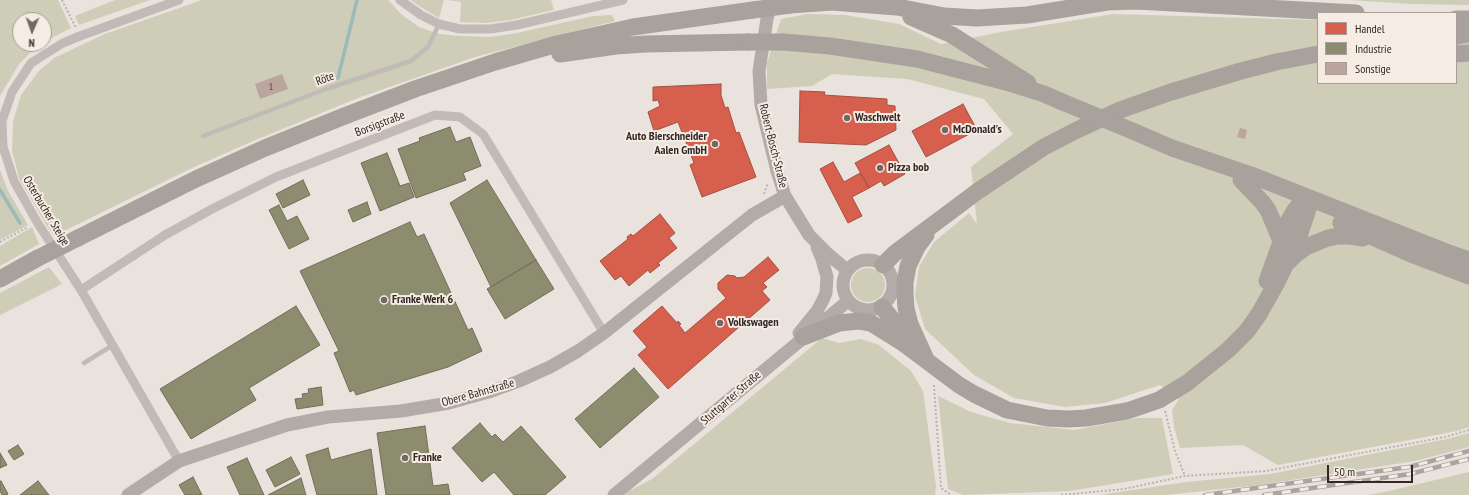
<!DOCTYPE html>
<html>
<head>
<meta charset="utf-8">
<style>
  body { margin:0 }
  #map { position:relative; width:1469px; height:495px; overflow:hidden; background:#eae2dd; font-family:"PT Sans Narrow",sans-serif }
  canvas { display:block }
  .legend { position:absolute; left:1317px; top:12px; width:140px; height:72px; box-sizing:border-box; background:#f7ece3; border:1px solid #a89e97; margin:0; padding:5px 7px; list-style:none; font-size:12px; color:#322826 }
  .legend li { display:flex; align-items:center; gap:8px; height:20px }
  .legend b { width:20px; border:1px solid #a89e97 }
  .north { position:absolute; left:12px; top:12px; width:40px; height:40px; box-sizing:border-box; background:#f7ece3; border:1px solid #a89e97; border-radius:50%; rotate:182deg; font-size:11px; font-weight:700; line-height:16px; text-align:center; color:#322826 }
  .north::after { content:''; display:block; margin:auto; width:14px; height:18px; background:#726966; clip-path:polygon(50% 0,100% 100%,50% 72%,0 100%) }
  .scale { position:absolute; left:1327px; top:465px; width:86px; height:18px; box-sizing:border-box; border:2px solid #322826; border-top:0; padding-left:5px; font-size:12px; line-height:14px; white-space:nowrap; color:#322826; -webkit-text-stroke:3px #f7ece3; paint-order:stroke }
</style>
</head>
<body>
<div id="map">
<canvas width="1469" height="495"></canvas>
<ul class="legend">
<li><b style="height:11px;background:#d6604d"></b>Handel</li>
<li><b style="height:11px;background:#8c8c6e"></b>Industrie</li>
<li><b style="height:11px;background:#bca49f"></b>Sonstige</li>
</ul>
<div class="north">N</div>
<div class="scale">50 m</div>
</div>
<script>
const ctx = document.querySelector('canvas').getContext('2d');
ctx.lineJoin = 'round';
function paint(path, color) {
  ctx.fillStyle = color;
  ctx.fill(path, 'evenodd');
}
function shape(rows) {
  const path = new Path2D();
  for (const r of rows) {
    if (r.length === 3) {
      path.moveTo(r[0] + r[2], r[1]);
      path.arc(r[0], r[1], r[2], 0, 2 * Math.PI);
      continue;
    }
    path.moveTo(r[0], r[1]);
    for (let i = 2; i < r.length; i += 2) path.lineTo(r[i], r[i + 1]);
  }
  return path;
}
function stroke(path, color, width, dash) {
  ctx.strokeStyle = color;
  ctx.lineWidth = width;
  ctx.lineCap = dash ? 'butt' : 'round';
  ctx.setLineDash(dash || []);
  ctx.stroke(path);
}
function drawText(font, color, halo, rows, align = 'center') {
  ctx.font = font + ' "PT Sans Narrow",sans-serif';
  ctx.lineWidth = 4;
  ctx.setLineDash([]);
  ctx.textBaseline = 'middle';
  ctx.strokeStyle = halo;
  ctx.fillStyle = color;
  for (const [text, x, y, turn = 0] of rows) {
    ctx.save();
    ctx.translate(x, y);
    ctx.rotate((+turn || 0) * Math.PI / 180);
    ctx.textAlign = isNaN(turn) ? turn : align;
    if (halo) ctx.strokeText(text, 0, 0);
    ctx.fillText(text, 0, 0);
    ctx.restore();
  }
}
const green = shape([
  [0,0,58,0,71,28,44,42,44,20,20,20,20,44,42,44,29,54,19,64,0,96],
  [115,0,150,0,79,25,75,16],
  [202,0,388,0,401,14,419,27,439,34,460,36,490,37,517,33,593,16,612,15,615,21,475,57,358,98,258,139,194,167,54,236,47,226,19,178,12,151,13,122,21,95,39,71,54,58,105,34],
  [411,0,444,0,439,18,416,4],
  [448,0,551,0,554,10,510,20,485,23,460,22,461,2],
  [1349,0,1469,0,1469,5,1412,4],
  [807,14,845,15,899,24,941,44,1001,32,1113,14,1318,20,1318,83,1456,83,1456,26,1469,27,1469,427,1457,431,1278,465,1243,445,1180,448,1174,427,1172,410,1179,399,1160,385,1105,403,1065,407,1014,398,974,375,925,329,915,296,919,267,934,242,969,213,977,224,971,167,1013,134,984,99,907,79,832,74,812,86,767,89,767,63,781,19],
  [0,170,8,191,28,225,0,240],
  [32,227,39,244,0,266,0,246],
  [49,267,62,284,0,315,0,293],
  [868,285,17],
  [822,338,839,343,861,339,879,345,911,371,923,391,936,486,935,495,625,495,629,491,652,479],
  [938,396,971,412,1010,423,1074,430,1137,418,1162,418,1173,474,1070,491,963,495,948,489],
  [1469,433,1469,447,1415,461,1259,485,1166,495,1099,495,1186,482,1270,474,1447,439],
  [1469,472,1469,495,1368,495,1389,491]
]);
const shops = shape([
  [721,84,721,95,725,108,728,107,736,133,739,132,756,177,702,197,690,165,694,163,678,122,654,131,648,112,660,106,658,100,653,101,653,87,721,84],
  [800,91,825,92,824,95,887,99,887,105,895,106,896,130,866,145,799,142,800,91],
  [963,104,977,130,926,157,912,131,963,104],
  [889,145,905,174,884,186,881,181,869,188,855,163,889,145],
  [833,162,844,182,860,173,869,188,852,197,862,216,848,223,820,169,833,162],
  [660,214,675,233,669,238,677,248,658,263,660,265,650,273,648,270,629,286,621,276,615,280,600,261,628,239,627,237,631,234,633,236,660,214],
  [768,257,779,270,763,283,767,287,762,291,770,300,668,389,638,355,647,347,633,331,662,306,677,323,678,321,681,324,679,325,685,333,726,298,718,289,718,283,727,275,735,276,737,278,744,277,768,257]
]);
const industry = shape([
  [450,127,456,142,470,137,481,166,463,173,466,180,416,198,398,149,420,141,419,138,450,127],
  [387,153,400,186,409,183,414,197,380,211,361,163,387,153],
  [303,180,310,195,283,208,276,194,303,180],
  [487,180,536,260,491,287,450,203,487,180],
  [367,202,371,214,353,222,348,210,367,202],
  [279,205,287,221,297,216,309,239,289,249,269,210,279,205],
  [410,222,417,237,424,234,468,330,472,328,482,351,448,367,356,395,354,390,350,392,334,353,339,351,300,271,410,222],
  [536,260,554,289,505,319,487,289,536,260],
  [296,306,320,345,249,388,256,400,191,439,160,389,296,306],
  [634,368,659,397,600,448,575,419,634,368],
  [321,387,323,405,297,409,295,399,303,398,302,394,309,393,308,389,321,387],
  [480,423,492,437,495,434,503,442,521,426,566,477,545,495,514,495,494,472,482,482,452,448,480,423],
  [425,426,433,486,448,484,450,495,386,495,377,433,425,426],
  [18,445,24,454,14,460,8,451,18,445],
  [328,448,331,460,371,449,377,495,317,495,306,455,328,448],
  [0,453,7,465,0,468,0,453],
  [291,457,300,474,275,487,266,470,291,457],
  [247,458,264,495,240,495,227,467,247,458],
  [193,477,202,495,185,495,179,485,193,477],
  [301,478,306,495,268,495,301,478],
  [1,481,8,494,6,495,2,495,0,491,0,482,1,481],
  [38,481,49,495,20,495,38,481]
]);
const stream = shape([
  [338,78,357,0],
  [0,190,20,223]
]);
const building = shape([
  [282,74,288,89,260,99,255,84],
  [1240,128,1247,130,1245,139,1237,137]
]);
const path = shape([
  [62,0,76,28],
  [764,194,768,183],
  [0,242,28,227],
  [934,385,941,488,951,495],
  [1165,411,1175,451,1185,476],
  [1061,495,1124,489,1185,476,1266,471,1445,437,1469,430]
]);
const lane = shape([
  [203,136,326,89,411,61,428,47,439,24],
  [84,363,113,345]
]);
const street = shape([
  [179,0,80,36,63,43,31,63,12,92,2,121,3,147,14,181,37,222,81,290,179,461],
  [400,0,421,15,439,24,460,29,490,29,517,25,623,0],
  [81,290,165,235,212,209,276,177,435,115,460,117,483,134,604,333]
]);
const secondary = shape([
  [772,0,767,19,759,71,761,105,777,171,785,196,809,235,828,254,847,270],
  [868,285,25],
  [799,333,817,311,823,300,826,293,827,277,822,259,817,247],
  [128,495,179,461,287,425,328,417,401,411,449,403,492,391,519,381,550,367,578,351,604,333,752,215,785,196],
  [614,495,848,301]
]);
const highway = shape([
  [790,5,832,2,870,5,897,7,944,16,977,18,1027,15,1107,2,1136,1,1356,13],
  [911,17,952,35,1028,83],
  [1456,19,1469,19],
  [1456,36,1469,34],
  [783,42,830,46,917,59,1006,82,1044,94,1060,101],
  [560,54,616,46,645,44,748,42],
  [1456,54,1469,53],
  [1135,132,1172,148,1251,175,1446,252,1469,260],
  [1241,180,1262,202,1268,210,1281,241],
  [1341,223,1411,254,1469,276],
  [78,238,196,179,265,148,342,117,415,89,495,62,557,44,633,27,753,10],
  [1289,261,1295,255,1306,247,1328,238,1338,236,1350,236,1363,238],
  [883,265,895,253,978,191,1044,147,1077,130,1120,110,1171,92,1241,71,1276,62,1318,54],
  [0,279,38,258],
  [1267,281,1289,220,1295,210,1306,197],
  [882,307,910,341],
  [803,337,839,323,859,321,871,323,903,343,959,385,974,394,1007,410,1047,418,1068,419,1086,418,1127,411,1159,400,1187,383,1228,350,1247,331,1259,314,1277,282,1299,236,1308,209,1308,198],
  [925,357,910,324,906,308,905,294,905,282,908,266,917,247,926,235]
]);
const rail = shape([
  [1205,495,1409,467,1469,451],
  [1264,495,1410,474,1469,459]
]);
const highwayBridge = shape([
  [753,10,790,5],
  [748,42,783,42],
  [1060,101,1135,132],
  [38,258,78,238]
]);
const markers = [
  [847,118,4,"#726966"],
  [945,130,4,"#726966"],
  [715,144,4,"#726966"],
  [880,168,4,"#726966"],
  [384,300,4,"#726966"],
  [720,323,4,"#726966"],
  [405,458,4,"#726966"]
];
const numberNames = [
  ["1",271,87]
];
const streetNames = [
  ["Röte",325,79,-20],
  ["Borsigstraße",380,124,-21],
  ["Robert-Bosch-Straße",773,146,76],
  ["Osterbucher Steige",46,211,59],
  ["Obere Bahnstraße",478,393,-16],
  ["Stuttgarter Straße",731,398,-41]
];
const poiNames = [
  ["Waschwelt",855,118],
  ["McDonald's",953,130],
  ["Auto Bierschneider",707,137,"right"],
  ["Aalen GmbH",707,151,"right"],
  ["Pizza bob",888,168],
  ["Franke Werk 6",392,300],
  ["Volkswagen",728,323],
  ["Franke",413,458]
];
paint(green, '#cdcdb8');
paint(shops, '#d6604d');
stroke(shops, '#a54f41', 1);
paint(industry, '#8c8c6e');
stroke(industry, '#716e58', 1);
stroke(stream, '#9bbbb6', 3.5);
paint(building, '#bca49f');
stroke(path, '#bab3af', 2, [2, 2]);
stroke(lane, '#c2bab6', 4.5);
stroke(street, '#c2bab6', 9);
stroke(secondary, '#b3aba7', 13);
stroke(highway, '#a8a19c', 17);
stroke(rail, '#aaa4a1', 4.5);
stroke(rail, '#f7ece3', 3, [9]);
stroke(highwayBridge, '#a8a19c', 17);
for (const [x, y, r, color] of markers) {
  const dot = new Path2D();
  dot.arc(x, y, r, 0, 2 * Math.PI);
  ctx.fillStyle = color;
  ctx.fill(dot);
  stroke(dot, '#f7ece3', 1.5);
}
drawText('10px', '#544744', null, numberNames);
drawText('12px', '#322826', '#f7ece3', streetNames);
drawText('bold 12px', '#322826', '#f7ece3', poiNames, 'left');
</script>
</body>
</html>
